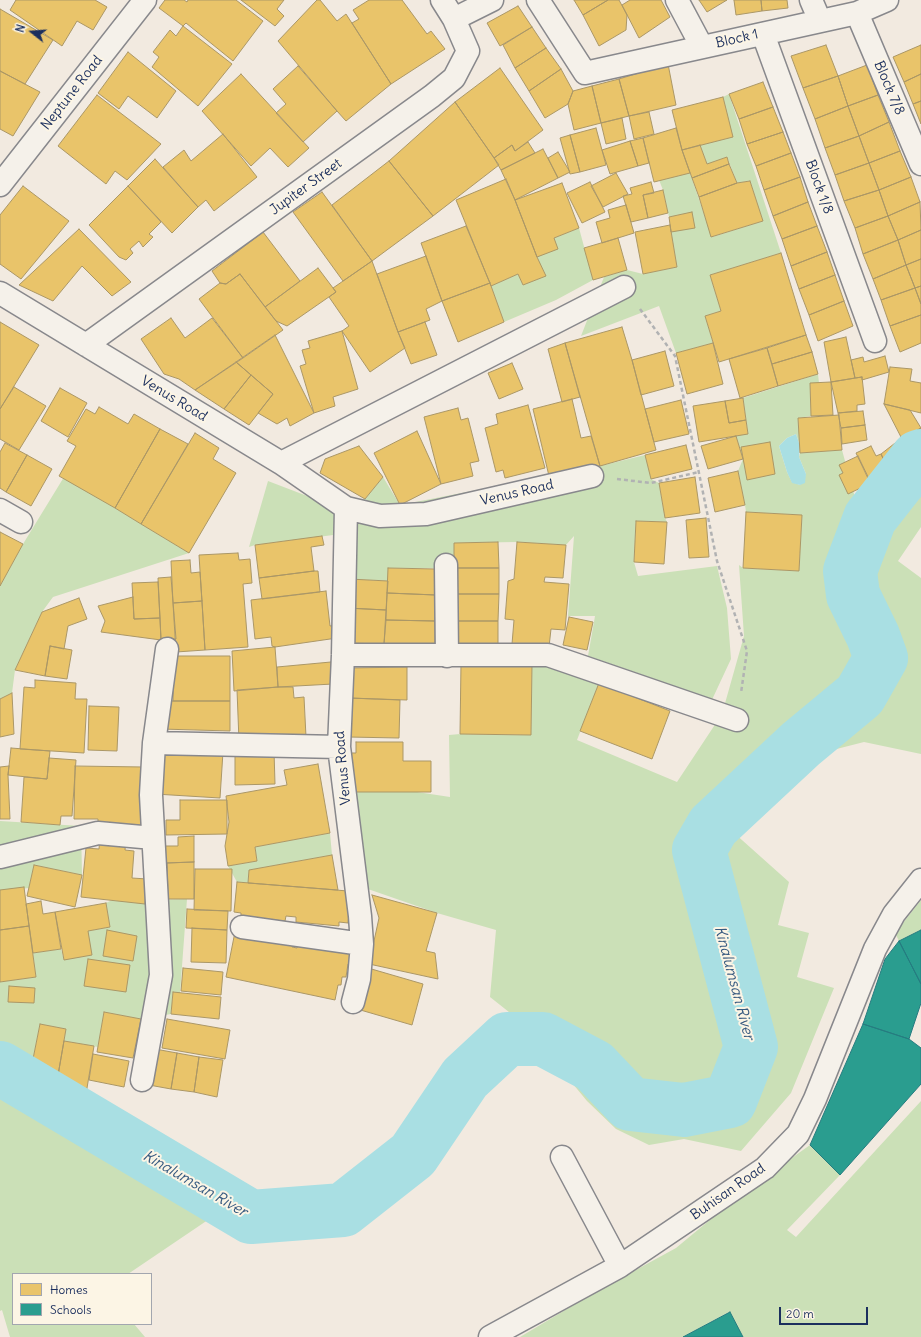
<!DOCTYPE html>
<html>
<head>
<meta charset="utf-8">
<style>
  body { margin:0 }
  #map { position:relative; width:921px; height:1337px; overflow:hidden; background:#f2eae0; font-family:Delius,sans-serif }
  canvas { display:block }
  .legend { position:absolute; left:12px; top:1273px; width:140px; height:52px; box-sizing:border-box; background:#fcf5e5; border:1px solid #a2a6af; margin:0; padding:5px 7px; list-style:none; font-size:12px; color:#1b2f5e }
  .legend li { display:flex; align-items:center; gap:8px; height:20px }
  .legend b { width:20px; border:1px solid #a2a6af }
  .north { position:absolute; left:12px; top:12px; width:40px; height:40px; -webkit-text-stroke:3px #fcf5e5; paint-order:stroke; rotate:287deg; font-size:11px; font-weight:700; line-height:16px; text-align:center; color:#1b2f5e }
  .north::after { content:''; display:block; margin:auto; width:14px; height:18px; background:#1b2f5e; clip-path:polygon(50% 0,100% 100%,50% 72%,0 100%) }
  .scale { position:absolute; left:779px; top:1307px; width:89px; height:18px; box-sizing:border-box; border:2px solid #1b2f5e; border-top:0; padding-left:5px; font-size:12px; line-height:14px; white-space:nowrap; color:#1b2f5e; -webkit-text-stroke:3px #fcf5e5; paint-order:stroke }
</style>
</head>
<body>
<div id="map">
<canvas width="921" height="1337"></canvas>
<ul class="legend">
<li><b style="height:11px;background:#e9c46a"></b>Homes</li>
<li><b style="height:11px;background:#2a9d8f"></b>Schools</li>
</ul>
<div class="north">N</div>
<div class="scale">20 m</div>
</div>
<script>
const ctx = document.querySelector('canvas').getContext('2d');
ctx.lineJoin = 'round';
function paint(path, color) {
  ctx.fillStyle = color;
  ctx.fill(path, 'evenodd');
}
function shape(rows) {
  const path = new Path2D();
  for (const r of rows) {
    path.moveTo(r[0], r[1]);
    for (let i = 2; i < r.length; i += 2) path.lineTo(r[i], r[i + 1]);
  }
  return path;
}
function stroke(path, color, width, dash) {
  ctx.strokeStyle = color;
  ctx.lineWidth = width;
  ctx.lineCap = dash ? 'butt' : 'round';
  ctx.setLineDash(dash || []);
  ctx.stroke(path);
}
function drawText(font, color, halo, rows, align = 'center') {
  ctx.font = font + ' Delius,sans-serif';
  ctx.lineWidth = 4;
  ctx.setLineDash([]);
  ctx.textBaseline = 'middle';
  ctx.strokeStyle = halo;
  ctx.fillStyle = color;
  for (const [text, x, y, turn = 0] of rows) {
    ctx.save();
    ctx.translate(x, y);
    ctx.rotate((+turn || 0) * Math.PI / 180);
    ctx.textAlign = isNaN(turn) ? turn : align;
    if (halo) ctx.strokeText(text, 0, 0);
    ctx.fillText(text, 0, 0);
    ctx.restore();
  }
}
const green = shape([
  [729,94,781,253,710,275,721,311,705,316,713,343,676,353,659,306,581,336,604,277,627,270,643,274,677,267,671,232,692,213,669,217,663,190,659,180,690,173,712,237,763,221,750,181,737,183,727,157,707,164,700,145,732,137,723,97],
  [579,228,593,280,556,300,504,322,491,286,518,274,523,285,545,276,537,257,554,238],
  [818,374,819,383,810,383,811,416,798,418,800,446,796,434,787,438,779,446,787,472,792,482,800,485,806,474,799,457,800,453,842,450,860,516,894,481,921,456,921,527,898,561,921,578,921,754,864,742,817,754,758,798,733,832,789,882,778,925,809,933,797,977,834,988,791,1093,741,1151,684,1139,649,1145,616,1129,587,1101,553,1060,543,1039,490,997,496,930,437,913,365,888,351,782,450,797,449,735,460,734,531,735,532,664,549,663,599,683,577,740,677,782,722,714,744,636,739,565,743,568,799,571,802,515,746,512,745,505,738,471,743,459,736,436,748,433,743,398],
  [645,455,651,479,659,483,665,518,667,522,636,521,634,562,638,576,717,566,727,608,731,659,710,704,640,674,588,656,595,616,568,616,574,536,566,545,517,542,454,543,454,568,388,568,388,581,349,579,350,500,365,499,383,477,400,505,600,466],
  [64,477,189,553,53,597,42,612,15,670,12,693,0,699,0,586,23,544],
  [268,481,341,509,341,534,255,545,249,547],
  [0,821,81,826,82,875,34,865,29,888,0,891],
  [330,833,332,855,249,870,248,883,237,882,228,866,257,861,255,847],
  [187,899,180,993,173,993,171,1014,141,1019,104,1012,98,1047,64,1041,66,1029,40,1024,32,1064,48,1075,44,1082,16,1077,230,1205,128,1274,13,1274,13,1324,134,1324,145,1337,10,1337,2,1310,0,1311,0,982,36,977,33,953,61,949,64,960,88,931,110,927,106,903,110,901],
  [921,900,921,930,899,941,895,933],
  [921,1101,921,1337,743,1337,729,1312,683,1337,520,1337,592,1294,676,1248,740,1195,810,1145,840,1175,787,1230,796,1237]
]);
const water = shape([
  [796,434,800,446,799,457,806,474,805,483,800,485,792,483,787,472,779,446,787,438]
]);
const homes = shape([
  [16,0,95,0,107,7,93,30,77,21,62,46,10,10,16,0],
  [165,0,184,0,187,2,188,0,236,0,263,21,233,61,186,23,183,26,159,8,165,0],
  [241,0,284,0,277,9,284,16,275,26,241,0],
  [317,0,320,0,337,21,346,14,391,84,346,121,337,111,278,41,317,0],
  [369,0,402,0,427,34,431,31,445,49,391,84,352,23,359,19,353,10,369,0],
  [574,0,608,0,583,15,574,0],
  [608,0,619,0,627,15,626,30,599,46,583,15,608,0],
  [630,0,661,0,670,17,639,38,622,5,630,0],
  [699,0,727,0,707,12,699,0],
  [734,0,761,0,762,11,736,15,734,0],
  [761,0,787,0,788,8,762,11,761,0],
  [518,6,532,27,500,46,487,23,518,6],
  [0,9,53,40,25,84,0,71,0,9],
  [183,26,232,64,198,106,152,67,159,57,153,52,170,30,176,36,183,26],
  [532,27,546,48,515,68,503,45,532,27],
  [826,45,838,76,803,88,791,56,826,45],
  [921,45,921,74,904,82,893,57,921,45],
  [546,48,561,69,529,91,515,68,546,48],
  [128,52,176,91,157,118,128,96,119,109,98,93,128,52],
  [668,64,676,105,629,116,619,79,668,64],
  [867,65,878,95,848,106,838,76,867,65],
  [298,66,337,111,303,142,276,113,286,104,273,89,298,66],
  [500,68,543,130,515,151,512,145,494,158,455,102,500,68],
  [561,69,573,91,568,104,545,118,529,91,561,69],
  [0,71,40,92,13,136,0,129,0,71],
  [241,74,309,148,288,167,270,148,251,166,202,111,241,74],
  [921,74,921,101,913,104,904,82,921,74],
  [838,76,848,106,815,119,803,88,838,76],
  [619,79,629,116,601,123,592,86,619,79],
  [763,82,773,107,739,119,729,94,763,82],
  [592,86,601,123,574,130,568,104,573,91,592,86],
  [97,95,161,144,127,180,115,171,106,184,58,146,97,95],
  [878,95,889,122,859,136,848,106,878,95],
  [723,97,733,137,682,150,672,110,723,97],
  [921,101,921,124,913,104,921,101],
  [455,102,499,165,433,216,389,161,455,102],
  [848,106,859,136,825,148,815,119,848,106],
  [773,107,783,132,747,144,739,119,773,107],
  [649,112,654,134,634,139,629,116,649,112],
  [622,118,626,139,606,144,601,123,622,118],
  [889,122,900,151,869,163,859,136,889,122],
  [596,128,606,165,580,172,570,135,596,128],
  [676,128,682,150,690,173,654,182,643,138,676,128],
  [783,132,791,153,756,166,747,144,783,132],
  [223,134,257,177,214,211,206,200,198,207,163,167,184,150,191,161,223,134],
  [570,135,580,172,570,174,560,138,570,135],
  [859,136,869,163,835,175,825,148,859,136],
  [643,138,649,163,638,166,630,141,643,138],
  [630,141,638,166,610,174,602,150,630,141],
  [528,142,535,153,501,170,494,158,512,145,515,151,528,142],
  [700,145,707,164,727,157,729,164,692,178,682,150,700,145],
  [543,149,558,178,515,200,501,170,543,149],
  [900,151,911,177,879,190,869,163,900,151],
  [558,152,570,172,558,178,548,158,558,152],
  [791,153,800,177,764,190,756,166,791,153],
  [155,159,198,207,172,233,128,186,155,159],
  [389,161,433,216,372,261,332,205,389,161],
  [869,163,879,190,844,201,835,175,869,163],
  [729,164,737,183,699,197,692,178,729,164],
  [616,173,628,194,603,207,591,186,616,173],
  [800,177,808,202,773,216,764,190,800,177],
  [911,177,920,202,888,216,879,190,911,177],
  [506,179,515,200,537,257,546,276,523,285,518,274,491,286,456,200,506,179],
  [750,181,763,221,711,237,699,197,737,183,750,181],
  [590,182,605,212,582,223,567,193,590,182],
  [651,182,654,193,643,195,648,218,631,222,623,196,632,194,630,188,651,182],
  [562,183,579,228,554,238,558,249,537,257,515,200,562,183],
  [23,186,69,221,21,279,0,264,0,215,23,186],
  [128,186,161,222,149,234,153,237,143,247,139,241,130,249,133,253,126,260,119,257,89,225,128,186],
  [663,190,668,213,648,218,643,195,663,190],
  [879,190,888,216,855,228,844,201,879,190],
  [322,192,372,261,343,281,293,212,322,192],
  [808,202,817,226,782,239,773,216,808,202],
  [920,202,921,230,898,240,888,216,920,202],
  [626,205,634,233,602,243,596,222,610,218,608,210,626,205],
  [692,212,695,228,671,232,669,217,692,212],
  [888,216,898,240,863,254,855,228,888,216],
  [670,225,677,267,643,274,635,232,670,225],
  [466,226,490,283,442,301,421,243,466,226],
  [817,226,827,252,791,266,782,239,817,226],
  [79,229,131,282,112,296,82,266,53,301,19,285,79,229],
  [921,230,921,259,906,265,898,240,921,230],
  [263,232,300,281,265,307,240,274,226,284,220,283,212,271,263,232],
  [618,238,627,270,593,280,584,248,618,238],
  [898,240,906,265,873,279,863,254,898,240],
  [827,252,835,275,799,289,791,266,827,252],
  [781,253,806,335,719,362,705,316,721,311,710,275,781,253],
  [426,256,442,301,426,309,430,320,398,332,377,274,426,256],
  [921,259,921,286,915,288,906,265,921,259],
  [372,261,398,332,405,348,370,372,342,331,349,326,329,297,336,292,333,288,372,261],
  [906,265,915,288,881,300,873,279,906,265],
  [318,268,336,292,287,326,276,321,265,307,318,268],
  [240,274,283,330,243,358,199,299,220,283,226,284,240,274],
  [835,275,844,301,809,315,799,289,835,275],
  [490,283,504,322,458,342,442,301,490,283],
  [921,286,921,304,915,288,921,286],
  [915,288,921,304,921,315,890,326,881,300,915,288],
  [844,301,853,326,818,341,809,315,844,301],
  [921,315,921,343,900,352,890,326,921,315],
  [171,318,185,338,212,318,243,358,195,390,179,379,164,374,141,339,171,318],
  [0,322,39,345,0,409,0,322],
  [425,322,437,355,411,364,398,332,425,322],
  [622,327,632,360,656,450,600,466,565,343,622,327],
  [342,331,358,389,333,397,335,406,314,413,300,366,306,364,302,350,310,348,308,341,342,331],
  [275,335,314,413,290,426,287,418,277,424,258,413,273,394,236,362,275,335],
  [806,335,812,352,772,364,767,348,806,335],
  [846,337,855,378,831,382,824,342,846,337],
  [565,343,580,397,562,402,548,349,565,343],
  [713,343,723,384,687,394,676,353,713,343],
  [767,348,778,386,740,398,729,359,767,348],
  [665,351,674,386,641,395,632,360,665,351],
  [812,352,818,374,778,386,772,364,812,352],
  [885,356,889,372,862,380,862,377,855,378,851,360,863,357,864,362,885,356],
  [236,362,251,375,224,409,195,390,236,362],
  [512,363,523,389,499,399,488,373,512,363],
  [890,367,912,369,910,381,921,383,921,413,884,404,890,367],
  [251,375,273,394,249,425,224,409,251,375],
  [862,377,865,404,857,405,857,411,838,413,831,382,862,377],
  [831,382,833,415,811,416,810,383,831,382],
  [14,387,46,406,19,450,0,439,0,409,14,387],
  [60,388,87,403,68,437,41,421,60,388],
  [743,398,746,420,729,423,725,401,743,398],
  [572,399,581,438,591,436,600,466,549,476,533,409,572,399],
  [681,400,689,434,654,442,645,409,681,400],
  [725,401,729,423,746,420,748,434,699,442,693,406,725,401],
  [884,404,910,410,921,428,902,439,884,404],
  [528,405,545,468,505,478,503,470,496,472,485,428,498,424,496,414,528,405],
  [99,407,128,424,134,414,160,429,115,508,59,476,76,446,67,441,86,409,95,414,99,407],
  [458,408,461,420,468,418,479,461,470,463,473,476,441,484,424,417,458,408],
  [863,411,865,425,841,428,838,413,863,411],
  [839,415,842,450,800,453,798,418,839,415],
  [865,425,867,440,842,444,841,428,865,425],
  [921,428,921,451,908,458,899,440,921,428],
  [160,429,188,444,141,524,115,508,160,429],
  [417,431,441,484,400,505,374,453,417,431],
  [195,433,219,448,213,459,236,473,189,553,141,524,195,433],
  [736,436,743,459,708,469,701,446,736,436],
  [899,440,911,464,894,481,881,454,899,440],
  [770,442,775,474,747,480,741,447,770,442],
  [5,443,27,455,6,492,0,488,0,452,5,443],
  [686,445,692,469,651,479,645,455,686,445],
  [359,446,383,477,365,499,320,473,325,459,359,446],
  [871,446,876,456,881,454,894,481,874,491,856,453,871,446],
  [27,455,52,469,31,506,6,492,27,455],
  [858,456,871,483,848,494,839,475,843,473,839,465,858,456],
  [738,471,745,505,715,512,708,478,738,471],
  [695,477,700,513,665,518,659,483,695,477],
  [746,512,802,515,799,571,743,568,746,512],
  [706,518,709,557,689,558,686,520,706,518],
  [636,521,667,522,664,564,634,562,636,521],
  [0,532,23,544,0,586,0,532],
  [322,536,324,545,311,547,314,571,259,578,255,545,322,536],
  [498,542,499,568,454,568,454,543,498,542],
  [517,542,566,545,563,578,545,577,544,582,569,584,565,630,551,629,549,647,512,644,514,620,505,619,508,581,514,579,517,542],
  [238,553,239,560,250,559,252,583,243,584,248,647,205,650,199,555,238,553],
  [190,560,191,573,200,572,202,601,173,603,171,561,190,560],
  [388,568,436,569,436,595,387,593,388,568],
  [454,568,499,568,499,594,454,594,454,568],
  [314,571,318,571,320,592,262,599,259,578,314,571],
  [171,577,176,639,161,640,158,578,171,577],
  [349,579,388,581,386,610,347,608,349,579],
  [158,582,160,618,134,619,132,583,158,582],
  [326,591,330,626,336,625,337,638,275,647,272,646,271,637,255,639,251,600,326,591],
  [387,593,436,595,435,621,386,620,387,593],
  [454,594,499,594,498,621,454,621,454,594],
  [133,597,134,619,160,618,161,640,101,632,105,621,98,606,133,597],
  [79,598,87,619,68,626,64,649,50,646,45,676,15,670,42,612,79,598],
  [202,601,205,650,176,652,173,603,202,601],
  [347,608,386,610,384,644,345,643,347,608],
  [569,617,593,622,587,650,563,645,569,617],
  [386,620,435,621,435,648,384,644,386,620],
  [454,621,498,621,498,648,454,648,454,621],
  [50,646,72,650,67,679,45,676,50,646],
  [275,647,278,687,234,691,232,651,275,647],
  [174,656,230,656,230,701,173,701,174,656],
  [331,662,333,684,278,687,277,667,331,662],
  [461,664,532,664,531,735,460,734,461,664],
  [407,667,407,700,349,698,350,668,407,667],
  [35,680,76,683,75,699,87,699,84,753,20,749,24,687,35,688,35,680],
  [599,683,670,711,652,759,580,731,599,683],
  [278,687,293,687,294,698,304,697,306,737,239,741,237,690,278,687],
  [12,693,14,734,0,737,0,699,12,693],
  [349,698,400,700,399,738,348,737,349,698],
  [162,701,230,701,230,731,161,729,162,701],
  [89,706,119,707,117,751,88,750,89,706],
  [356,742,403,742,403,761,431,761,431,792,351,792,347,753,356,753,356,742],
  [11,748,50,751,47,779,8,775,11,748],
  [157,748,223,752,220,798,155,794,157,748],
  [274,751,275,784,235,785,235,752,274,751],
  [49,758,76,760,72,816,61,816,60,825,21,822,24,777,47,779,49,758],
  [318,764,330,833,255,847,257,861,228,866,225,846,229,822,226,796,287,785,284,770,318,764],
  [9,766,8,775,10,819,0,819,0,767,9,766],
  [75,766,144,767,143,827,98,826,98,819,74,819,75,766],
  [180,800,227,800,227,834,166,835,166,820,180,820,180,800],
  [100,836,126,839,125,850,134,851,132,878,147,879,145,904,81,897,86,848,99,849,100,836],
  [194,836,194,862,164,863,164,846,178,846,178,837,194,836],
  [332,855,338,890,248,883,249,870,332,855],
  [194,862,194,899,168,899,167,863,194,862],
  [34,865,82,875,75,907,27,896,34,865],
  [195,869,232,869,231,911,194,910,195,869],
  [237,882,348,891,347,904,350,905,348,923,339,922,339,926,296,922,296,917,286,916,285,921,241,917,241,913,234,912,237,882],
  [24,887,29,926,0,930,0,890,24,887],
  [372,895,437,913,426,951,435,953,438,979,369,964,379,918,372,895],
  [41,901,43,914,55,912,61,949,33,953,26,904,41,901],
  [106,903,110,927,88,931,92,955,64,960,55,912,106,903],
  [187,909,228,911,227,930,186,928,187,909],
  [29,926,36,977,0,982,0,930,29,926],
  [192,928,227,930,226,963,191,962,192,928],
  [107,930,137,936,133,961,103,956,107,930],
  [235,932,293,944,292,947,297,948,298,942,353,953,351,965,348,964,346,977,342,977,341,985,338,985,335,1000,226,977,235,932],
  [88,959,130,965,126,992,84,986,88,959],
  [183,968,223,972,221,995,181,991,183,968],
  [368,968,423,984,412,1025,357,1009,368,968],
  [9,986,35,988,34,1003,8,1002,9,986],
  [173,992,221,997,219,1019,171,1014,173,992],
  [104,1012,141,1019,133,1058,97,1052,104,1012],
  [167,1019,230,1030,225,1059,162,1048,167,1019],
  [40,1024,66,1029,57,1081,32,1064,40,1024],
  [64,1041,94,1046,86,1094,57,1081,64,1041],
  [155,1049,177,1053,171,1089,149,1085,155,1049],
  [177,1053,199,1057,194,1092,171,1089,177,1053],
  [93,1054,129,1061,124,1087,89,1080,93,1054],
  [199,1057,223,1060,217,1097,194,1092,199,1057]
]);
const schools = shape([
  [921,930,921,984,899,941,921,930],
  [899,941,921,984,921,1003,909,1039,863,1024,885,959,899,941],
  [863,1024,909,1039,921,1048,921,1084,840,1175,810,1145,863,1024],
  [730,1312,743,1337,683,1337,730,1312]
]);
const river = shape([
  [0,1068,251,1217,343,1210,413,1155,465,1078,507,1039,543,1039,594,1066,630,1104,684,1110,730,1101,751,1047,699,850,713,826,801,744,860,695,881,658,873,636,853,595,850,571,870,518,918,457,921,456]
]);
const path = shape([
  [640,309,675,356,717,561,747,651,741,693],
  [617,479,651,483,699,472]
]);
const minor = shape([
  [538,0,585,73,857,13,887,0],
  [677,0,702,47],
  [811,0,820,21],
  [857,13,921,164],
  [454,19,492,0],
  [763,34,875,341],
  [0,185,145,0],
  [0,293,281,463,346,508,380,516,426,514,592,476],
  [86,345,432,96,454,78,468,51,454,19,442,0],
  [281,463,624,287],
  [346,508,343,655,339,747,360,916,362,944,359,979,353,1002],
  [0,510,21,522],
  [446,565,447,656],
  [343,655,548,655,737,720],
  [154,743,339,747],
  [0,857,98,833,153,838],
  [242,927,362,944],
  [142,1080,161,975,151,795,154,743,167,649],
  [562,1157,620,1266],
  [490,1337,620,1266,765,1168,798,1134,815,1099,875,949,894,914,921,880]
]);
const streetNames = [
  ["Block 1",737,39,-13],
  ["Block 7/8",889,88,67],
  ["Neptune Road",72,93,-52],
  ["Jupiter Street",306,187,-36],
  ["Block 1/8",819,187,70],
  ["Venus Road",174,399,31],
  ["Venus Road",517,493,-13],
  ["Venus Road",343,768,-95],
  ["Buhisan Road",728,1192,-35]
];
const waterNames = [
  ["Kinalumsan River",734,983,75],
  ["Kinalumsan River",195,1184,30]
];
paint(green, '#cbe0b7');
paint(water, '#a9dfe3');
paint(homes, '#e9c46a');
stroke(homes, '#ab9766', 1);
paint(schools, '#2a9d8f');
stroke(schools, '#267c80', 1);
stroke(river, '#a9dfe3', 54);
stroke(minor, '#88888c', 25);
stroke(path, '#b1b2b3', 2.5, [4, 3]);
stroke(minor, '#f5f1ea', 22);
drawText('14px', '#1b2f5e', '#fcf5e5', streetNames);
drawText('italic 15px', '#375a80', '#fcf5e5', waterNames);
</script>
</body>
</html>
